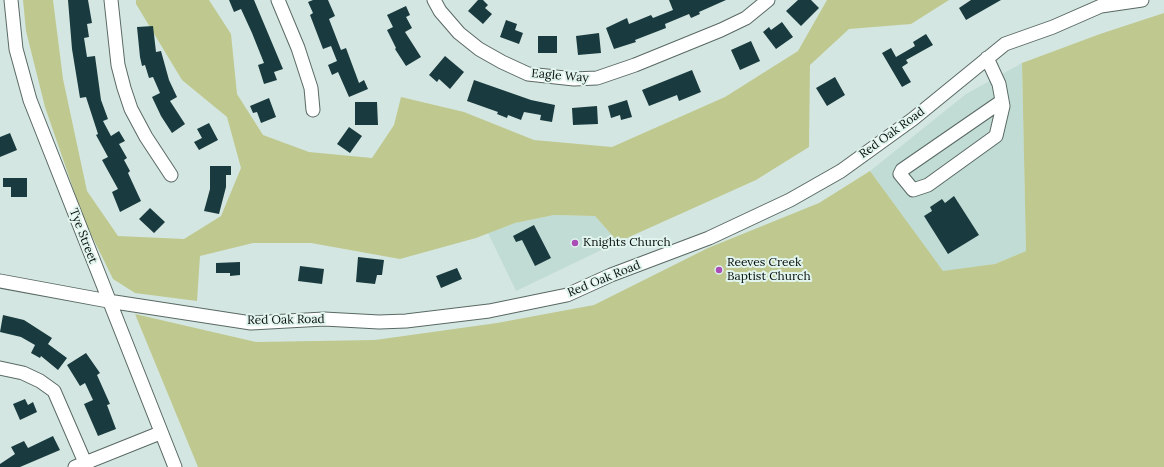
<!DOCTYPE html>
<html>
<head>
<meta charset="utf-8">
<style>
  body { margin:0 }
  canvas { display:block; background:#d4e6e1 }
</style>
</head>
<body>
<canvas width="1164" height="467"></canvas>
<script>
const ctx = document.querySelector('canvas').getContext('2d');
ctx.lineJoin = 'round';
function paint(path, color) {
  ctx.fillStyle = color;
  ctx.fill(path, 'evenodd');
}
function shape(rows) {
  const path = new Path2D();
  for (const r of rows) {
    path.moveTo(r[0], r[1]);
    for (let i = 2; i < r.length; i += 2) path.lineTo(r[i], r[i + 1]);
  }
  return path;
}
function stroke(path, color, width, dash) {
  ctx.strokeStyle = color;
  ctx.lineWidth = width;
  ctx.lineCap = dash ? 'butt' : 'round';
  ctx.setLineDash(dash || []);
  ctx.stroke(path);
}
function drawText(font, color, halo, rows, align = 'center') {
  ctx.font = font + ' Lora,serif';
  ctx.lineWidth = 4;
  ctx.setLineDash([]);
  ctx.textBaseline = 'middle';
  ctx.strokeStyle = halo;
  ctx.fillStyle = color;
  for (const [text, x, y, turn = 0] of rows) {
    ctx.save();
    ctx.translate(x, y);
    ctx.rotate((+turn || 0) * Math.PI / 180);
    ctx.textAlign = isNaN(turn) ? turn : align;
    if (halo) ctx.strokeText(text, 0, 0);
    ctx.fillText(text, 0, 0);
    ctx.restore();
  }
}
const built = shape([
  [1022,63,1026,251,995,264,943,272,870,171,966,94],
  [554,215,595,216,618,242,516,291,488,233,515,223]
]);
const green = shape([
  [23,0,53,0,63,79,87,191,118,236,184,239,221,216,241,168,227,117,182,80,136,4,136,0,209,0,231,34,237,94,263,135,309,152,372,158,394,125,401,97,464,112,534,140,612,147,725,97,798,51,827,0,949,0,911,24,849,29,810,65,809,147,756,180,618,242,595,216,554,215,515,223,476,238,400,259,311,243,253,243,200,256,197,301,135,293,113,279,84,220,45,107,26,31],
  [1164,13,1164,467,198,467,135,314,256,342,375,340,497,323,594,305,708,248,819,203,870,171,943,271,995,264,1026,251,1022,63,1100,34]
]);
const building = shape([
  [68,0,88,0,92,23,87,24,89,37,84,38,87,57,95,56,101,100,108,119,103,121,111,136,119,131,125,141,119,144,127,158,124,160,130,171,128,173,141,201,120,212,112,192,118,189,102,160,108,157,96,135,98,134,86,97,80,98,72,49],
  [229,0,254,0,283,69,274,72,277,80,264,84,258,65,264,63,252,33,241,9,234,12],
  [313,0,328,0,335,16,329,19,341,50,346,48,359,83,364,80,368,89,349,97,338,72,332,75,328,65,337,61,331,46,323,49,310,15,313,13,308,2],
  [478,0,483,0,488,5,485,8,492,14,483,24,468,11],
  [669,0,726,0,699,12,700,14,691,18,689,14,665,24,666,28,635,40,636,42,614,49,606,28,627,18,629,24,651,15,653,18,673,10],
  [798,0,811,0,819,8,801,26,786,11],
  [971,0,1001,0,966,20,959,8],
  [406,6,410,15,406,17,412,28,405,32,421,57,406,66,395,49,396,48,387,30,393,27,387,15],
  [506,20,517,24,515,30,523,33,519,44,500,37],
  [782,22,793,37,776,49,763,32,769,27,771,30],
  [153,26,156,52,161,51,169,80,177,97,170,101,185,124,172,133,161,116,152,97,160,93,153,77,149,78,145,65,142,66,140,57,137,27],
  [599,33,601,53,578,55,576,36],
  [926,34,933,45,906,60,908,63,902,67,911,82,902,87,882,53,891,48,896,57,915,46,913,42],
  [538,36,557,36,557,53,538,53],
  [751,41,760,61,740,70,731,50],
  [445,56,464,72,450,89,439,79,437,82,429,75],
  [692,70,701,92,679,101,677,95,649,106,642,90],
  [835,77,845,95,827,106,816,88],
  [474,80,531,100,555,105,552,122,540,120,541,115,524,112,521,120,508,115,507,118,497,114,498,112,467,101],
  [269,98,276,117,261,123,257,112,253,113,250,106],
  [627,100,632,117,621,120,620,115,611,118,608,106],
  [355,102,377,102,378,125,355,125],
  [597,106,598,124,573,125,572,108],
  [209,123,218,140,199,150,194,142,202,138,197,129],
  [349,127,362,136,350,153,337,144],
  [10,133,17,150,0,157,0,137],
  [210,166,231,166,231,175,226,175,226,187,219,214,204,211,210,189],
  [3,178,27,178,27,197,11,197,11,187,3,187],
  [954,196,979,235,948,254,924,216,932,211,930,207,942,199,945,203],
  [150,208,165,222,154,233,139,219],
  [534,225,551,258,535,266,522,240,516,242,513,236],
  [358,257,384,260,382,275,377,275,375,284,356,282],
  [240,262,240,275,230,276,230,273,216,273,216,263],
  [300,266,324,269,322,284,298,281],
  [457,268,462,279,441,288,436,276],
  [3,315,24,320,52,338,48,344,67,358,58,370,41,356,40,358,31,353,35,345,21,337,0,332],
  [86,353,100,373,97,375,110,404,107,405,116,429,98,436,84,404,93,400,85,383,80,386,67,365],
  [25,399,28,405,33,402,37,412,20,420,13,404],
  [53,436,60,450,20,467,0,467,0,464,15,454,11,447,24,441,28,448]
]);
const minor = shape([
  [11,0,16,49,30,100,175,467],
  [111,0,118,65,124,88,131,109,146,137,171,175],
  [278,0,298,48,311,88,313,110],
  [434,0,440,11,459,33,479,49,502,62,528,74,574,79,597,78,635,65,721,30,746,18,768,0],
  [987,58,999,84,1003,106,996,136,928,185,913,190,900,174,902,170,1002,101],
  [0,281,108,301,251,323,324,319,379,322,406,321,489,311,567,295,611,275,709,238,790,200,841,171,913,119,1005,44,1053,27,1101,6,1142,0],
  [0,368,23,373,40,381,54,391,87,467],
  [75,467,160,433]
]);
const markers = [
  [575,243,4,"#aa4db7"],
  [719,270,4,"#aa4db7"]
];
const streetNames = [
  ["Eagle Way",560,76,5],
  ["Red Oak Road",892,133,-36],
  ["Tye Street",83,236,69],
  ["Red Oak Road",604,279,-22],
  ["Red Oak Road",286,320,-1]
];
const poiNames = [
  ["Knights Church",583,243],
  ["Reeves Creek",727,263],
  ["Baptist Church",727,277]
];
paint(built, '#c1dcd4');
paint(green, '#bfc98f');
paint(building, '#193b3f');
stroke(minor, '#596964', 15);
stroke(minor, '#fff', 13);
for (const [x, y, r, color] of markers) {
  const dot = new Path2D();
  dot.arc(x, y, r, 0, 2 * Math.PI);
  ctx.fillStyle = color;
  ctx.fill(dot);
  stroke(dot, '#e1f4ee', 1.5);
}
drawText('12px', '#080e0c', '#e1f4ee', streetNames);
drawText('12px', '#080e0c', '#e1f4ee', poiNames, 'left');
</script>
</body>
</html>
